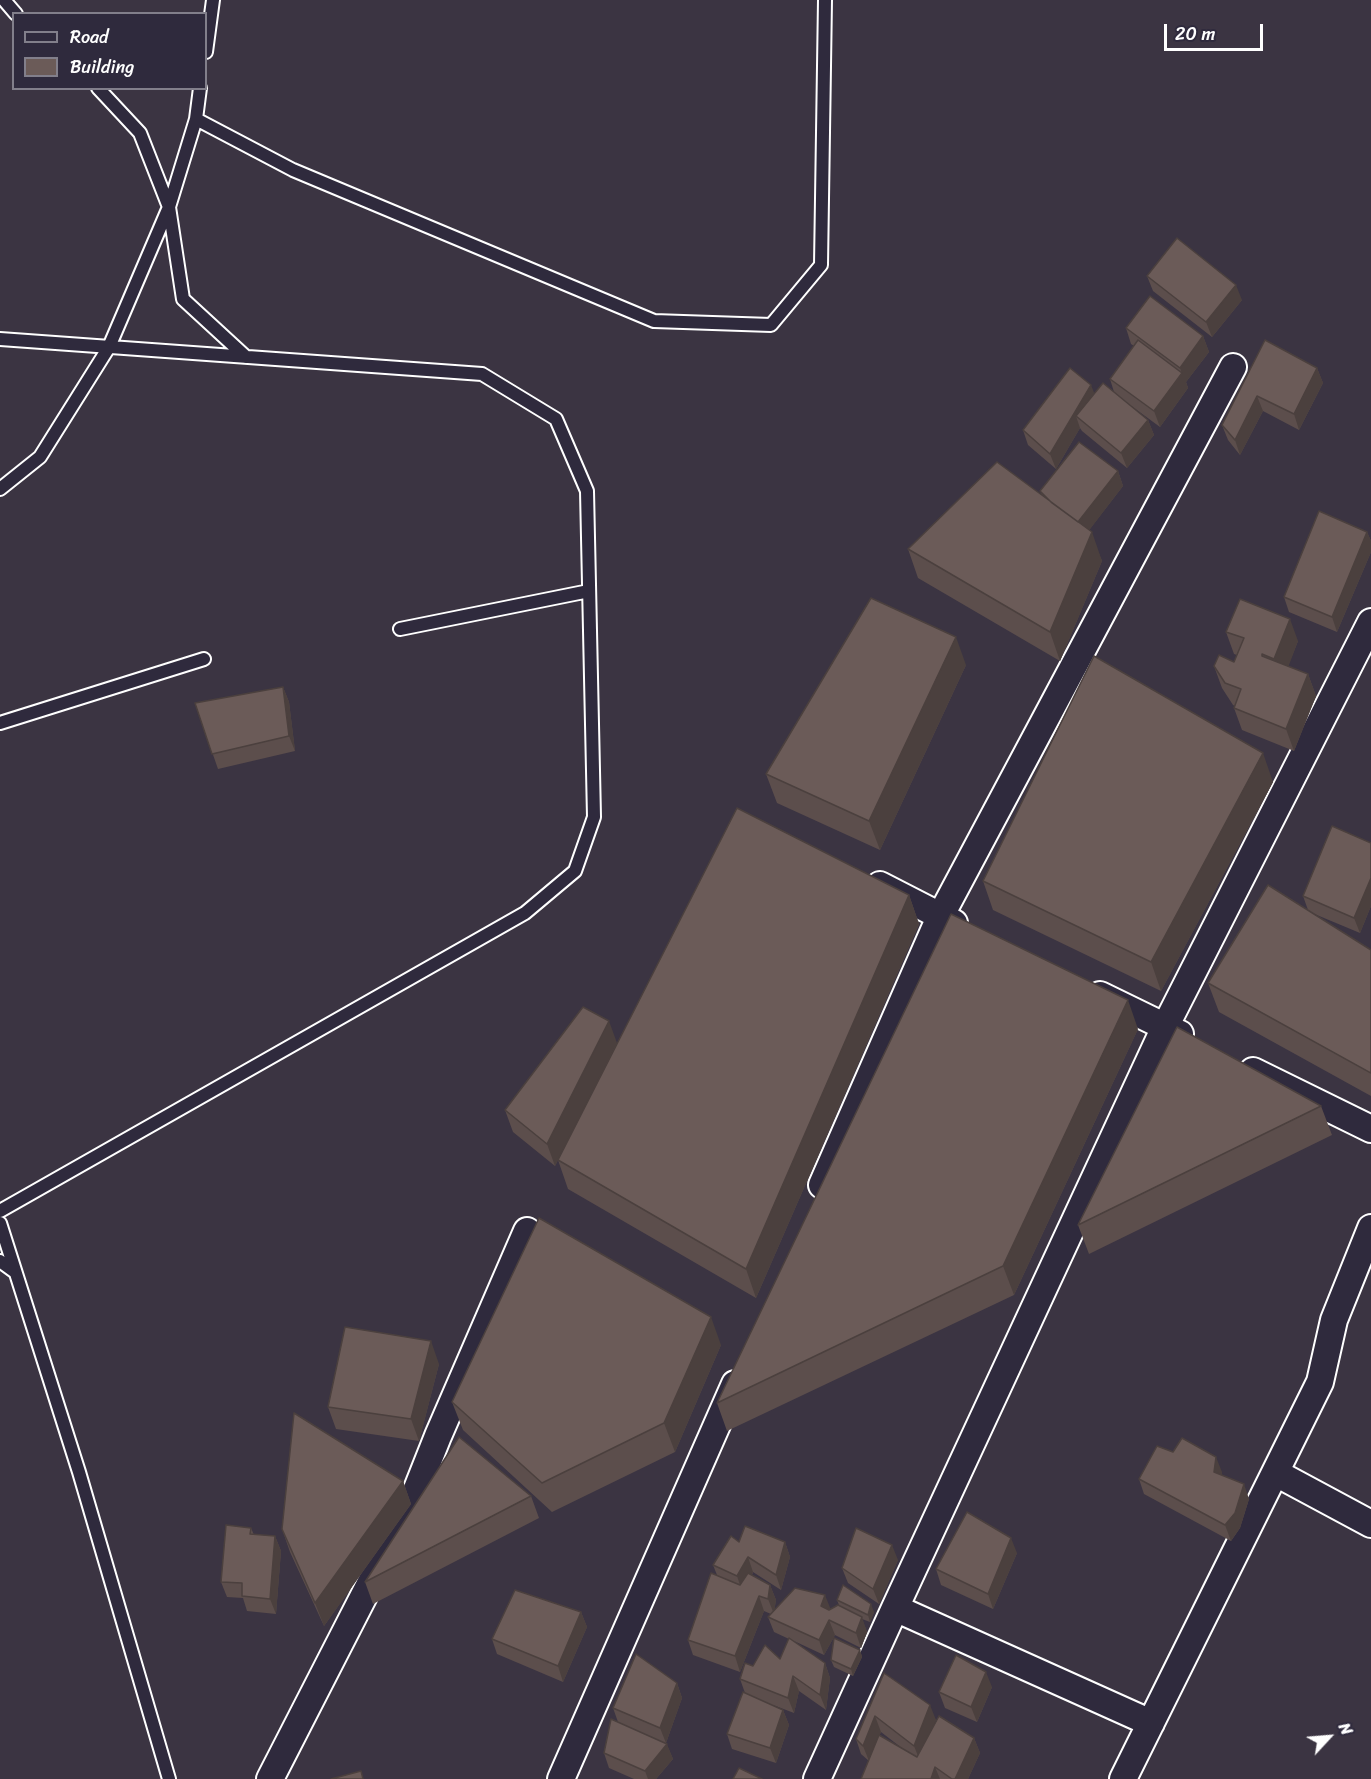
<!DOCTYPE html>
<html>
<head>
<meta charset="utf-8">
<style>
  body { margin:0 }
  #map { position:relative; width:1371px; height:1779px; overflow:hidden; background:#3b3442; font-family:Sriracha,sans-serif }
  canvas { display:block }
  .legend { position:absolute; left:12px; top:12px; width:195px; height:78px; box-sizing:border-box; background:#2f2a3d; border:2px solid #827f8b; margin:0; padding:8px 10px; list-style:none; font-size:18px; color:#fff }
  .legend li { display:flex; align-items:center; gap:12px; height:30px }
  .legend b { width:30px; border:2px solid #827f8b }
  .north { position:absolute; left:1299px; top:1707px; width:60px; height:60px; -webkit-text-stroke:4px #2f2a3d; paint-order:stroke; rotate:64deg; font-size:16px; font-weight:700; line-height:24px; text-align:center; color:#fff }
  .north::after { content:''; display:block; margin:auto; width:21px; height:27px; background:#fff; clip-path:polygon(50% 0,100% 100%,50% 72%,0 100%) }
  .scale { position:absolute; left:1164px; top:24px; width:99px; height:27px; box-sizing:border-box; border:3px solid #fff; border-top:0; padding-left:8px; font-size:18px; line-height:21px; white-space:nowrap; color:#fff; -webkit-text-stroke:4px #2f2a3d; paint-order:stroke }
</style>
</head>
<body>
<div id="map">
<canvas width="1371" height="1779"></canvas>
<ul class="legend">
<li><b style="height:8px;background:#2f2a3d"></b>Road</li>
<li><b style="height:16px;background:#6b5b58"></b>Building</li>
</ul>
<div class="north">N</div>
<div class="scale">20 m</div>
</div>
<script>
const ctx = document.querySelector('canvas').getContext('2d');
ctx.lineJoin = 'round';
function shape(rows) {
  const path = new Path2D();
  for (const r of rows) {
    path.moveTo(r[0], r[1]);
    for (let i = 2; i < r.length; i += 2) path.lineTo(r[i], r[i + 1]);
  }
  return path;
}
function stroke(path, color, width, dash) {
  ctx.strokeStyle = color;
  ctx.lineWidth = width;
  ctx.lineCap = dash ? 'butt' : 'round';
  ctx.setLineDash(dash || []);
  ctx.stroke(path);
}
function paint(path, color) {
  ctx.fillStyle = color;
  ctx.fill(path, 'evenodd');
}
const lane = shape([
  [4,0,16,14],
  [206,52,213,0],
  [98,88,140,133,169,207,183,299,246,357],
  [196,119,293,170,654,321,771,325,821,265,825,0],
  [0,339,482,374,556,419,587,491,594,817,575,871,525,913,0,1211],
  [0,489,40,457,109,347,169,207,196,119,200,88],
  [400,629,589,591],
  [0,723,204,659],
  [0,1223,79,1472,169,1779],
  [0,1261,15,1272]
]);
const street = shape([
  [880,885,954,923],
  [1100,995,1180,1034],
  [1253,1071,1371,1129],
  [822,1185,940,917,1233,367],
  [1276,1473,1371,1524],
  [895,1608,1151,1723],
  [270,1779,411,1504,438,1436,527,1231],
  [561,1779,735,1384],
  [817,1779,895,1608,1165,1027,1371,622],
  [1123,1779,1320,1382,1334,1320,1371,1228]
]);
const wall = shape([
  [1147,276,1242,300,1212,337,1153,291],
  [1126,328,1203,336,1209,352,1186,382,1188,388,1160,427,1130,405,1148,420,1154,435,1127,468,1082,431,1080,428,1056,469,1028,445,1023,430,1094,394,1114,392,1110,379,1134,346,1131,344],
  [1265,340,1317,368,1323,383,1299,430,1263,411,1240,455,1228,440,1222,425],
  [1118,471,1123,486,1089,530,1102,561,1060,661,918,578,908,549,1042,495,1040,491],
  [1367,532,1371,541,1371,552,1337,632,1289,612,1284,597],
  [1226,632,1298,641,1288,666,1308,674,1316,696,1294,751,1242,730,1234,708,1235,706,1233,705,1222,688,1214,666,1234,662,1237,655,1234,654],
  [966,665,880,850,777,803,766,774],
  [283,687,289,702,295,751,218,769,195,703],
  [1273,782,1161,991,993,910,983,881],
  [1371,843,1371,906,1360,933,1312,913,1371,950,1371,1096,1219,1012,1208,983,1308,910,1303,896],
  [909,895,919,924,756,1298,568,1189,558,1160,555,1166,513,1132,505,1110,617,1043],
  [1138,1029,1014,1295,727,1431,717,1403],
  [1321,1106,1332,1135,1089,1254,1078,1225],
  [721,1345,675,1452,552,1512,463,1430,452,1402],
  [439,1364,419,1441,336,1429,328,1407],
  [1222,1472,1221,1475,1249,1499,1240,1528,1231,1541,1144,1494,1139,1479],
  [403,1481,411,1504,324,1626,290,1552,282,1529],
  [531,1496,539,1518,373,1604,365,1582],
  [251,1528,254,1535,275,1536,281,1551,276,1614,247,1611,243,1598,227,1597,221,1582],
  [739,1542,785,1542,790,1557,781,1590,753,1572,752,1575,770,1585,776,1600,774,1611,831,1610,839,1605,837,1600,874,1612,870,1622,862,1619,867,1632,861,1648,835,1635,824,1655,794,1641,825,1663,830,1678,826,1710,799,1691,794,1713,773,1705,783,1710,789,1725,776,1763,732,1749,727,1734,745,1693,740,1679,753,1666,780,1659,789,1639,774,1632,768,1617,771,1614,764,1611,740,1672,693,1655,688,1640,717,1575,713,1565],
  [1017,1553,993,1609,941,1585,936,1569],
  [898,1560,879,1604,848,1583,842,1568],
  [581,1612,587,1627,563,1682,497,1654,492,1639],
  [860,1650,862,1657,853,1676,834,1667,831,1660],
  [884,1673,936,1720,934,1724,974,1738,980,1753,968,1779,861,1779,869,1761,861,1754,856,1739],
  [881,1732,907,1752,879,1736],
  [677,1683,682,1698,666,1743,673,1759,656,1779,634,1779,609,1768,604,1753,618,1722,613,1708],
  [992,1687,977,1722,945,1708,939,1692]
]);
const shadedWall = shape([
  [1236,285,1242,300,1212,337,1206,322],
  [1203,336,1209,352,1186,382,1188,388,1160,427,1154,411,1182,374,1180,368],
  [1317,368,1323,383,1299,430,1294,414],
  [1091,385,1097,400,1076,416,1080,428,1056,469,1050,454],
  [1257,396,1263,411,1240,455,1235,440],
  [1148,420,1154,435,1127,468,1121,453],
  [1118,471,1123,486,1081,541,1076,525],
  [1092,532,1102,561,1060,661,1050,632],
  [1367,532,1371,541,1371,552,1337,632,1332,617],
  [1290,619,1298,641,1283,681,1274,659],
  [956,637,966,665,880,850,869,821],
  [1308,674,1316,696,1294,751,1286,729],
  [283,687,289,702,295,751,289,736],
  [1263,753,1273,782,1161,991,1151,962],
  [1371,878,1371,906,1360,933,1354,918],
  [909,895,919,924,756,1298,746,1269],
  [1128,1000,1138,1029,1014,1295,1003,1266],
  [609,1021,617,1043,555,1166,547,1144],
  [711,1317,721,1345,675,1452,664,1423],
  [431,1341,439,1364,419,1441,411,1419],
  [1216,1457,1222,1472,1220,1487,1214,1472],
  [403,1481,411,1504,324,1626,315,1603],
  [1244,1484,1249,1499,1240,1528,1231,1541,1225,1525],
  [275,1536,281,1551,276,1614,270,1599],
  [1011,1538,1017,1553,993,1609,988,1594],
  [785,1542,790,1557,781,1590,776,1575],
  [892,1545,898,1560,879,1604,873,1589],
  [748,1557,753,1572,742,1591,737,1576],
  [770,1585,776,1600,774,1614,768,1599],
  [825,1595,831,1610,826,1621,821,1606],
  [759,1596,764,1611,740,1672,735,1656],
  [871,1604,874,1612,870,1622,868,1615],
  [581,1612,587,1627,563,1682,558,1666],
  [862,1617,867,1632,861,1648,856,1633],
  [829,1620,835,1635,824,1655,819,1640],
  [860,1650,862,1657,853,1676,851,1669],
  [825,1663,830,1678,826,1710,820,1695],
  [986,1672,992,1687,977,1722,971,1707],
  [793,1676,799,1691,794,1713,788,1698],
  [677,1683,682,1698,666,1743,660,1728],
  [930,1705,936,1720,920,1761,914,1746],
  [783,1710,789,1725,776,1763,770,1748],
  [875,1716,881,1732,869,1761,863,1746],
  [974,1738,980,1753,968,1779,955,1779],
  [667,1744,673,1759,656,1779,648,1779,645,1771],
  [935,1767,940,1779,931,1779]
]);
const building = shape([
  [1177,238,1236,285,1206,322,1147,276,1177,238],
  [1150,296,1203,336,1180,368,1126,328,1150,296],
  [1138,340,1182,373,1154,411,1110,379,1138,340],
  [1265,340,1317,368,1294,414,1257,396,1235,440,1222,425,1265,340],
  [1070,368,1091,385,1050,454,1023,430,1070,368],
  [1103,383,1148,420,1121,453,1076,416,1103,383],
  [1079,442,1118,471,1078,522,1052,503,1040,491,1079,442],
  [997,462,1092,532,1050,632,908,549,997,462],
  [1319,511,1367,532,1332,617,1284,597,1319,511],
  [871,598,956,637,869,821,766,774,871,598],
  [1240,599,1290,619,1274,659,1262,654,1262,656,1308,674,1286,729,1234,708,1241,689,1225,683,1214,666,1219,655,1234,662,1244,638,1226,632,1240,599],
  [1094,656,1263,753,1151,962,983,881,1094,656],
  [283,687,289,736,212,754,195,703,283,687],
  [737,808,909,895,746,1269,558,1160,737,808],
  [1332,826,1371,843,1371,878,1354,918,1303,896,1332,826],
  [1268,885,1371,950,1371,1073,1208,983,1268,885],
  [951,914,1128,1000,1003,1266,717,1403,951,914],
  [583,1007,609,1021,547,1144,505,1110,583,1007],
  [1177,1027,1321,1106,1078,1225,1177,1027],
  [539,1218,711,1317,664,1423,542,1483,452,1402,539,1218],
  [345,1327,431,1341,411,1419,328,1407,345,1327],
  [294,1413,403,1481,315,1603,282,1529,294,1413],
  [459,1437,531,1496,365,1582,459,1437],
  [1182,1438,1216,1457,1214,1472,1244,1484,1235,1513,1225,1525,1139,1479,1157,1446,1173,1452,1182,1438],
  [967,1512,1011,1538,988,1594,936,1569,967,1512],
  [226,1525,251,1528,250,1534,275,1536,270,1599,242,1596,242,1583,221,1582,226,1525],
  [745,1526,785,1542,776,1575,748,1557,737,1576,713,1565,731,1536,739,1542,745,1526],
  [856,1528,892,1545,873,1589,842,1568,856,1528],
  [711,1573,740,1585,748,1573,770,1585,768,1599,759,1596,735,1656,688,1640,711,1573],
  [843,1585,871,1604,868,1615,837,1600,843,1585],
  [795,1588,825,1595,821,1606,829,1610,838,1605,862,1617,856,1633,829,1620,819,1640,768,1617,795,1588],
  [515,1590,581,1612,558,1666,492,1639,515,1590],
  [789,1638,825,1663,820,1695,793,1676,788,1698,740,1679,745,1663,753,1666,765,1645,780,1659,789,1638],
  [834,1638,860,1650,851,1669,831,1660,834,1638],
  [636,1654,677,1683,660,1728,613,1708,636,1654],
  [956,1655,986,1672,971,1707,939,1692,956,1655],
  [884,1673,930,1705,914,1746,875,1716,863,1746,856,1739,884,1673],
  [743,1692,783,1710,770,1748,727,1734,743,1692],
  [939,1716,974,1738,955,1779,952,1779,935,1767,931,1779,861,1779,879,1735,917,1757,939,1716],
  [611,1719,667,1744,645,1771,604,1753,611,1719],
  [739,1768,762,1779,733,1779,739,1768],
  [361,1771,363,1779,331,1779,361,1771]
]);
stroke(lane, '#fff', 16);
stroke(street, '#fff', 30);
stroke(lane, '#2f2a3d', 12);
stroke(street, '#2f2a3d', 26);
paint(wall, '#5c4e4c');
paint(shadedWall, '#4b403e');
paint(building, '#6b5b58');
stroke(building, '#4b403e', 1.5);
</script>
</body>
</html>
